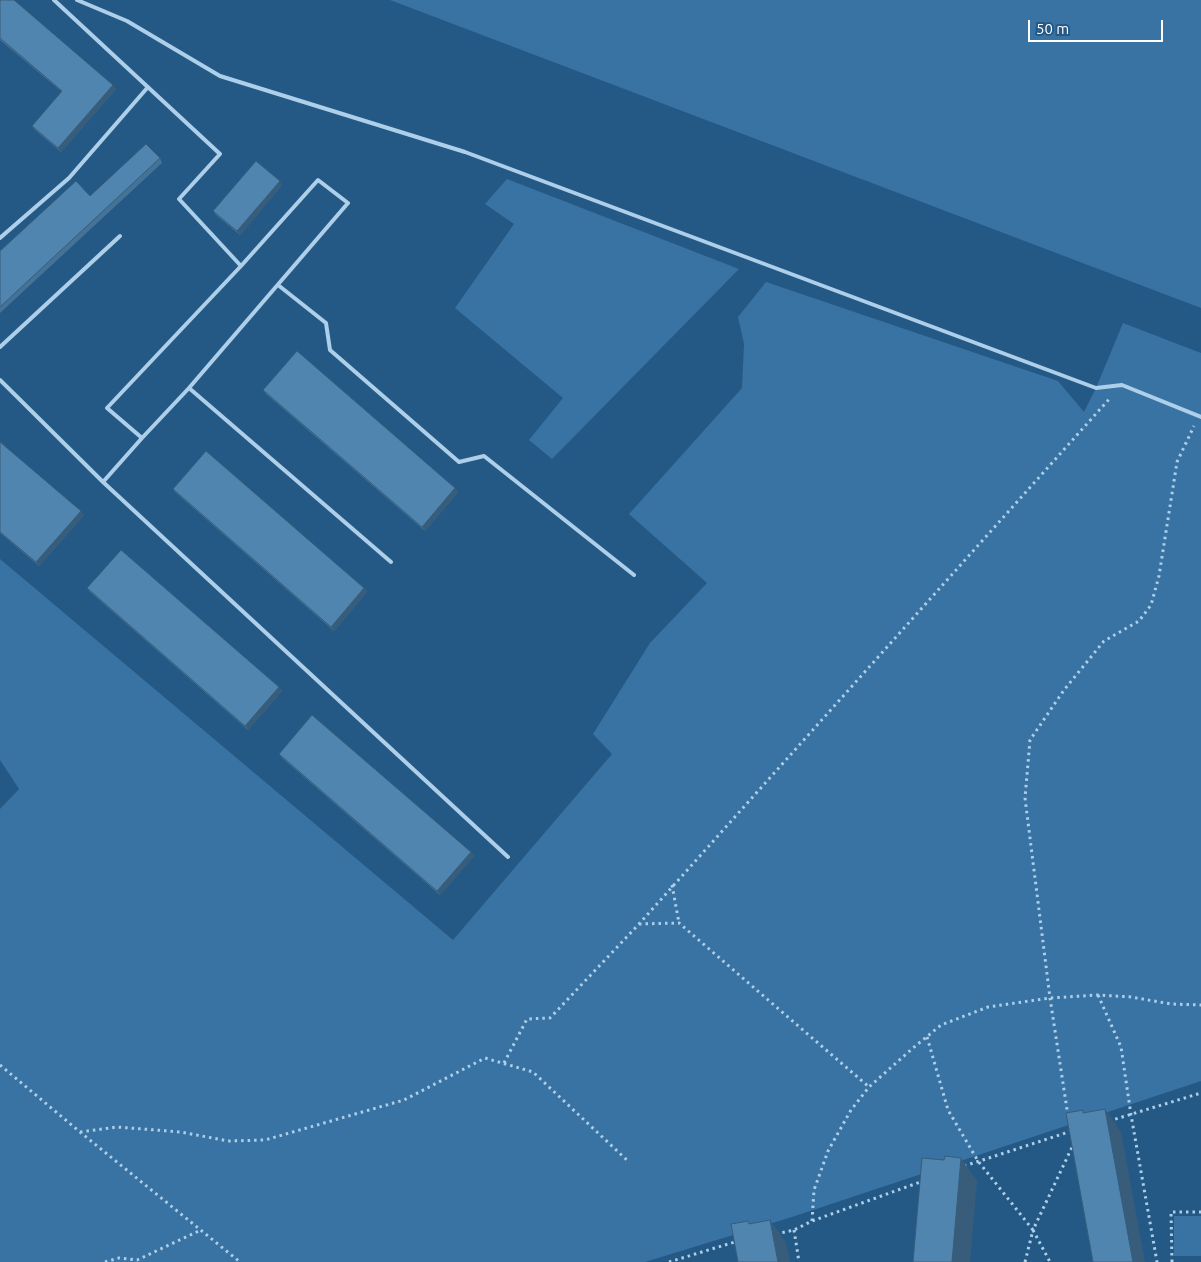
<!DOCTYPE html>
<html>
<head>
<meta charset="utf-8">
<style>
  body { margin:0 }
  #map { position:relative; width:1201px; height:1262px; overflow:hidden; background:#245986; font-family:Ubuntu,sans-serif }
  canvas { display:block }
  .scale { position:absolute; left:1028px; top:20px; width:135px; height:22px; box-sizing:border-box; border:2px solid #fff; border-top:0; padding-left:6px; font-size:15px; line-height:18px; white-space:nowrap; color:#fff; -webkit-text-stroke:4px #245986; paint-order:stroke }
</style>
</head>
<body>
<div id="map">
<canvas width="1201" height="1262"></canvas>
<div class="scale">50 m</div>
</div>
<script>
const ctx = document.querySelector('canvas').getContext('2d');
ctx.lineJoin = 'round';
function paint(path, color) {
  ctx.fillStyle = color;
  ctx.fill(path, 'evenodd');
}
function shape(rows) {
  const path = new Path2D();
  for (const r of rows) {
    path.moveTo(r[0], r[1]);
    for (let i = 2; i < r.length; i += 2) path.lineTo(r[i], r[i + 1]);
  }
  return path;
}
function stroke(path, color, width, dash) {
  ctx.strokeStyle = color;
  ctx.lineWidth = width;
  ctx.lineCap = dash ? 'butt' : 'round';
  ctx.setLineDash(dash || []);
  ctx.stroke(path);
}
const green = shape([
  [390,0,1201,0,1201,308],
  [507,179,739,269,552,459,529,440,563,398,455,308,514,224,485,204],
  [766,282,1058,381,1084,412,1096,388,1123,323,1201,353,1201,1081,792,1217,645,1262,0,1262,0,809,19,789,0,760,0,559,453,940,612,754,593,734,650,643,707,583,629,514,742,388,744,344,738,317],
  [1174,1216,1201,1216,1201,1256,1174,1256]
]);
const path = shape([
  [672,885,679,923],
  [639,924,679,923,869,1087],
  [1098,995,1121,1047,1131,1115,1157,1262],
  [927,1037,948,1110,978,1161,1033,1230,1074,1143],
  [504,1063,527,1019,550,1018,639,924,1111,397],
  [0,1065,80,1132,240,1262],
  [1068,1116,1050,998,1025,798,1030,740,1064,690,1104,641,1139,621,1151,605,1159,576,1177,462,1194,426],
  [1109,1121,1201,1093],
  [80,1132,117,1127,181,1132,228,1141,265,1140,404,1100,485,1058,533,1072,629,1162],
  [964,1166,1072,1131],
  [812,1221,814,1190,828,1151,851,1110,869,1087,913,1048,941,1025,988,1007,1050,998,1098,995,1131,997,1171,1004,1201,1005],
  [794,1230,799,1262],
  [1033,1230,1050,1262],
  [776,1234,794,1230,812,1221,923,1181],
  [105,1262,119,1258,137,1260,201,1230],
  [669,1262,738,1241],
  [1025,1262,1033,1230],
  [1172,1262,1171,1212,1201,1212]
]);
const service = shape([
  [54,0,220,154,179,199,241,266,318,180,348,203,189,388],
  [77,0,127,21,220,76,465,152,1096,388,1122,385,1201,417],
  [0,238,69,178,148,87],
  [278,285,326,323,330,350,459,462,484,456,634,575],
  [0,347,120,236],
  [0,380,103,482,508,857],
  [142,438,189,388,391,562],
  [103,482,142,438,107,408,241,266]
]);
const wall = shape([
  [0,0,116,89,61,152,35,130,32,126,62,92,0,40],
  [160,158,162,163,0,313,0,251,90,196],
  [282,185,240,235,216,215,213,211],
  [263,390,455,488,458,492,425,531,266,394],
  [0,442,84,515,39,566,0,533],
  [173,489,364,588,367,592,334,631,176,493],
  [87,588,279,687,282,691,248,730,90,592],
  [279,754,471,852,474,856,440,895,282,758]
]);
const shadedWall = shape([
  [113,85,116,89,61,152,58,148],
  [280,181,282,185,240,235,237,231],
  [455,488,458,492,425,531,422,527],
  [81,511,84,515,39,566,36,562],
  [364,588,367,592,334,631,331,627],
  [279,687,282,691,248,730,245,726],
  [471,852,474,856,440,895,437,891],
  [1105,1109,1121,1132,1145,1262,1133,1262],
  [961,1158,977,1181,970,1262,952,1262],
  [770,1220,786,1243,790,1262,778,1262]
]);
const building = shape([
  [0,0,14,0,113,85,58,148,32,126,62,91,0,38,0,0],
  [146,144,160,158,0,307,0,251,76,181,90,196,146,144],
  [256,161,280,181,237,231,213,211,256,161],
  [297,351,455,488,422,527,263,390,297,351],
  [0,442,81,511,36,562,0,532,0,442],
  [206,451,364,588,331,627,173,489,206,451],
  [121,550,279,687,245,726,87,588,121,550],
  [312,715,471,852,437,891,279,754,312,715],
  [1105,1109,1133,1262,1093,1262,1066,1113,1083,1110,1083,1113,1105,1109],
  [945,1156,961,1158,952,1262,913,1262,922,1158,944,1160,945,1156],
  [770,1220,778,1262,738,1262,731,1224,748,1221,749,1224,770,1220]
]);
paint(green, '#3873a3');
stroke(path, '#aecfe9', 3, [2.5, 4]);
stroke(service, '#aecfe9', 4);
paint(wall, '#457297');
paint(shadedWall, '#385d7b');
paint(building, '#5085b0');
stroke(building, '#385d7b', 1);
</script>
</body>
</html>
